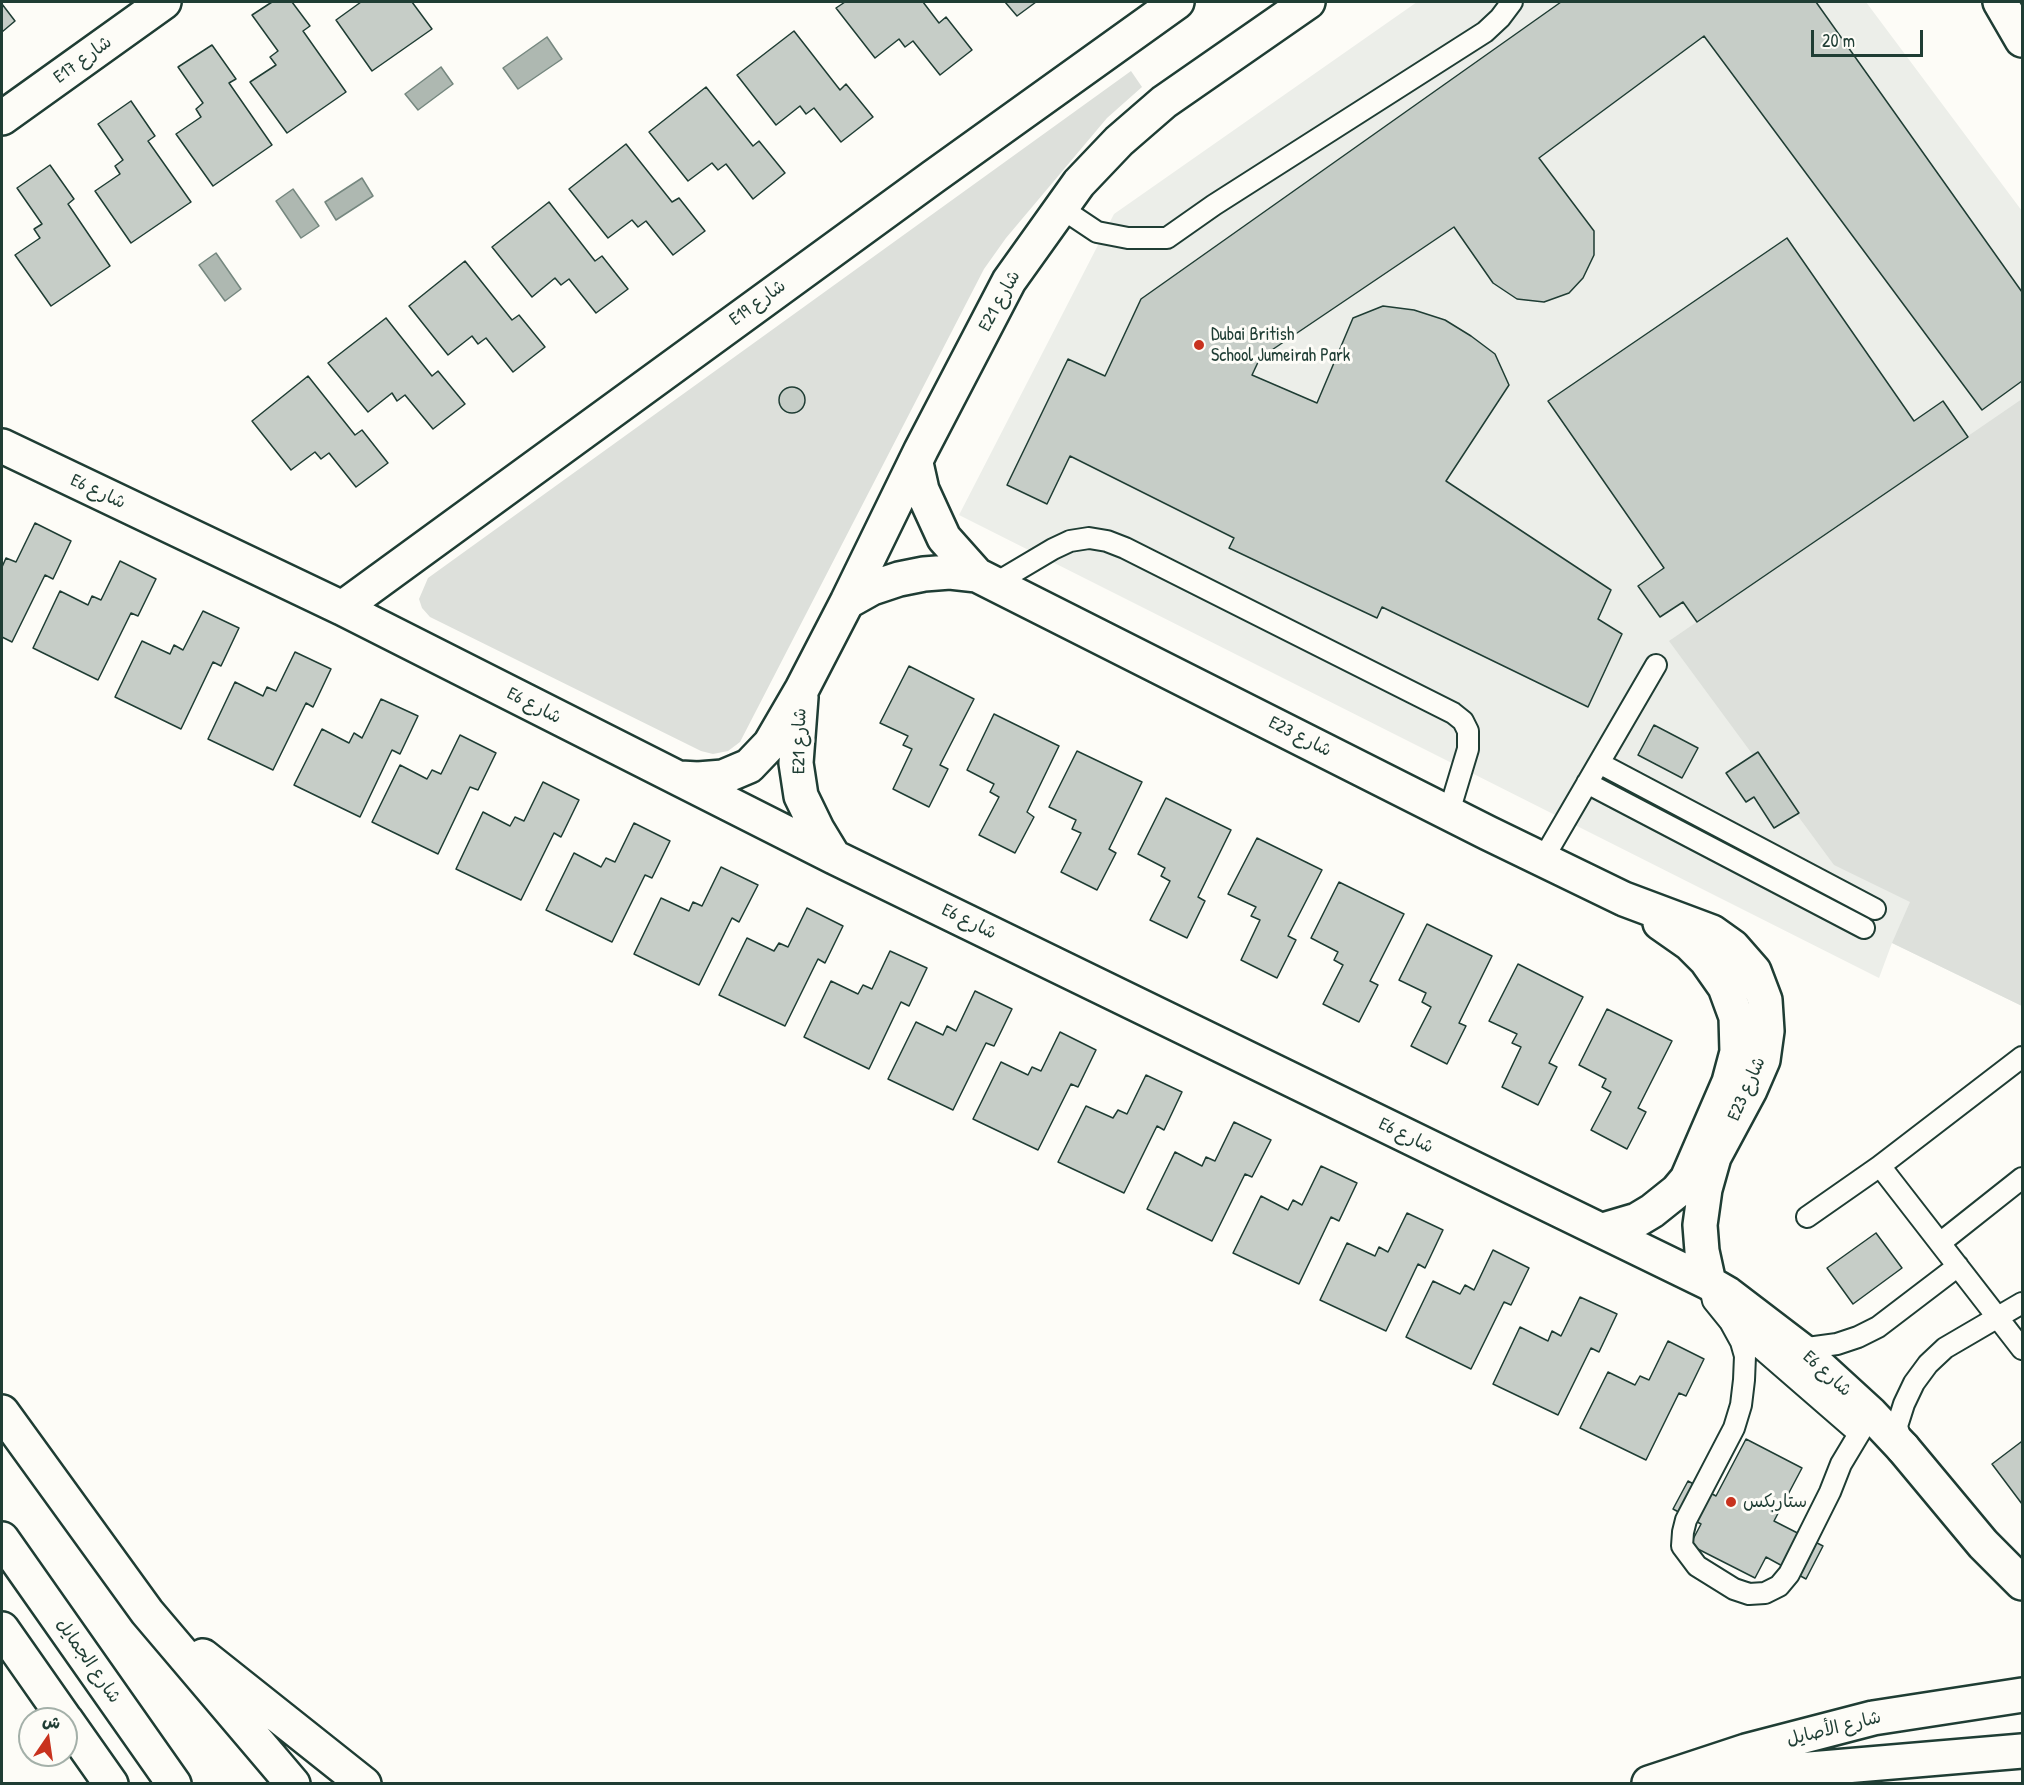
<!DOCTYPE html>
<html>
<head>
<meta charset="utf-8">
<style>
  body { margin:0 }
  #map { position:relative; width:2024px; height:1785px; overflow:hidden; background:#fdfcf7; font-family:"Patrick Hand","Playpen Sans Arabic",sans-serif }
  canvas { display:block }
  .frame { position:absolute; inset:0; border:3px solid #1f3d34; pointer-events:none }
  .north { position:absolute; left:18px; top:1707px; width:60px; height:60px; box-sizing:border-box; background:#fdfcf7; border:2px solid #a4b0a9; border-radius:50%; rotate:13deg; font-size:16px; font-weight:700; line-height:24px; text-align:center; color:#1f3d34 }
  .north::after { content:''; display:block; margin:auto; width:21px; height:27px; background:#c8321e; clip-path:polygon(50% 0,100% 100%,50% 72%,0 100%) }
  .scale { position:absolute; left:1811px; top:30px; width:112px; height:27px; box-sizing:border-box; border:3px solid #1f3d34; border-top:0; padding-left:8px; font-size:18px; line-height:21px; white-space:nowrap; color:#1f3d34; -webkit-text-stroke:4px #fdfcf7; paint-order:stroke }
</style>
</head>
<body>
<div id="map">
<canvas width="2024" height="1785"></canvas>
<div class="frame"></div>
<div class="north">ش</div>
<div class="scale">20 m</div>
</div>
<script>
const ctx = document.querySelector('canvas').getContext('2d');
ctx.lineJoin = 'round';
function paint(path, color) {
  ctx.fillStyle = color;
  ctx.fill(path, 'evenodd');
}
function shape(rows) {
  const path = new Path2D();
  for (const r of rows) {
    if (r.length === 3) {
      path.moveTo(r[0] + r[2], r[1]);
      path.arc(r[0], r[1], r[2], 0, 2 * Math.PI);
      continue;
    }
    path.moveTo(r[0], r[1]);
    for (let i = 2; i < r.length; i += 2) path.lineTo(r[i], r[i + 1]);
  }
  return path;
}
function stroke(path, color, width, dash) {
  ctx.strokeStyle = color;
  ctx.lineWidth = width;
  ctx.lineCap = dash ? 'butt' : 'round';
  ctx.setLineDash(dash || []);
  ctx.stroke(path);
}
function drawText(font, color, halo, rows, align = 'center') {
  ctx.font = font + ' "Patrick Hand","Playpen Sans Arabic",sans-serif';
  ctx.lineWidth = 6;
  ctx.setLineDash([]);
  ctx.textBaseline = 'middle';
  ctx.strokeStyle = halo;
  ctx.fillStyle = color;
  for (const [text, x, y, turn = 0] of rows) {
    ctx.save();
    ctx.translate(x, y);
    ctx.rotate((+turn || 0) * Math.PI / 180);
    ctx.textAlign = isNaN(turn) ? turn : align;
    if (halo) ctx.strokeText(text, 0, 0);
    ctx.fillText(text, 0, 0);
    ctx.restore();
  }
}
const built = shape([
  [1417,2,1866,2,2022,211,2022,1006,1892,943,1879,978,959,515,1114,214]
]);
const green = shape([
  [1131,71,1142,87,1107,118,1006,238,984,269,740,742,728,751,713,754,701,751,430,617,422,608,419,599,428,578],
  [2022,399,2022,1006,1892,943,1910,902,1834,865,1669,641]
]);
const water = shape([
  [547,37,562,59,518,89,503,68,547,37],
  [441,67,453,84,418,110,405,94,441,67],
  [362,178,373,196,336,220,325,202,362,178],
  [293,189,319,226,301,238,276,201,293,189],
  [216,253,241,289,225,301,199,265,216,253]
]);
const building = shape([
  [272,2,292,2,310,26,303,31,346,92,287,133,250,82,276,65,270,57,278,51,252,15,272,2],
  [361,2,412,2,432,29,372,71,336,20,361,2],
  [845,2,923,2,939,23,946,17,972,50,940,75,913,41,905,47,899,39,875,58,836,8,845,2],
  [1005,2,1036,2,1017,16,1005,2],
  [1561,2,1816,2,2022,292,2022,381,1982,410,1704,36,1539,158,1594,231,1594,255,1583,278,1569,293,1544,302,1517,299,1493,283,1454,227,1260,358,1252,375,1317,403,1353,318,1383,306,1414,310,1445,320,1471,336,1495,354,1509,385,1446,481,1611,590,1598,619,1622,634,1588,707,1382,607,1377,618,1229,548,1234,538,1070,456,1047,504,1007,485,1068,359,1105,376,1141,299,1561,2],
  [2,4,15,21,2,32,2,4],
  [794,31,840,90,846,84,873,117,841,142,814,108,806,114,800,106,776,125,737,75,794,31],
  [212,45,236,79,229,83,272,145,213,186,176,134,201,117,196,109,203,103,178,67,212,45],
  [706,87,753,146,759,141,785,173,753,199,726,164,718,170,712,163,688,181,649,132,706,87],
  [131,101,155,136,148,141,191,202,131,243,95,191,120,174,115,166,123,160,98,124,131,101],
  [626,144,672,202,679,198,705,231,673,255,646,221,638,227,632,220,608,238,569,189,626,144],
  [50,165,74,199,68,204,110,266,51,306,15,255,40,238,34,229,42,224,17,188,50,165],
  [549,202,595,261,602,256,628,289,596,313,569,279,561,285,555,278,532,297,492,247,549,202],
  [1787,238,1914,421,1943,401,1968,437,1697,622,1683,602,1660,617,1638,586,1664,568,1548,401,1787,238],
  [465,261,512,320,519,315,545,347,513,372,486,338,478,344,472,336,448,355,409,306,465,261],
  [386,318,432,376,438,371,465,404,433,429,405,395,397,401,392,393,368,412,328,363,386,318],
  [308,376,355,435,362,430,388,463,356,487,329,453,321,459,315,452,291,470,252,421,308,376],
  [792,400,13],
  [35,523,71,541,53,579,45,575,12,642,2,637,2,567,6,558,16,562,35,523],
  [120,561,156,579,138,616,131,613,98,680,33,648,60,591,88,605,92,596,101,600,120,561],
  [203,611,239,628,221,666,213,662,181,729,115,697,142,641,170,654,174,645,183,650,203,611],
  [295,652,331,669,313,707,306,703,273,770,208,739,235,682,263,696,267,687,276,691,295,652],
  [909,666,974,699,940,765,948,769,929,807,893,789,912,749,903,745,908,736,880,723,909,666],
  [381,699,418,716,400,754,392,750,360,817,294,785,322,729,349,743,354,733,362,738,381,699],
  [994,714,1059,746,1027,812,1034,817,1015,853,979,835,999,797,990,792,994,784,967,770,994,714],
  [1654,725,1698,748,1682,778,1638,755,1654,725],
  [460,735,496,753,478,790,470,787,438,854,372,822,400,765,427,779,432,770,441,774,460,735],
  [1077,751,1142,782,1109,849,1116,853,1097,890,1061,872,1081,833,1072,829,1076,820,1049,807,1077,751],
  [1758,752,1799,813,1774,828,1754,797,1746,802,1726,773,1758,752],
  [543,782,579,800,561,837,554,833,521,900,456,869,483,812,510,826,515,817,524,821,543,782],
  [1166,798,1231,830,1198,897,1205,901,1187,938,1150,920,1170,881,1161,876,1165,868,1138,854,1166,798],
  [634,823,670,841,652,878,645,875,612,942,546,910,574,853,601,867,606,858,615,862,634,823],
  [1257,838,1322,870,1288,936,1296,940,1277,978,1241,960,1260,920,1251,916,1256,907,1228,894,1257,838],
  [721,867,758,885,739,922,732,918,699,985,634,954,661,898,689,911,693,902,702,906,721,867],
  [1339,882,1404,914,1370,981,1378,985,1359,1022,1323,1004,1343,965,1334,960,1338,952,1311,938,1339,882],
  [807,908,843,926,825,963,818,959,785,1026,719,995,747,938,774,951,779,943,788,947,807,908],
  [1427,924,1492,956,1459,1023,1466,1026,1447,1064,1411,1046,1431,1007,1422,1002,1426,993,1399,980,1427,924],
  [890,951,927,968,909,1006,901,1002,869,1069,804,1037,831,981,858,994,863,985,872,989,890,951],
  [1518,964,1583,997,1549,1063,1557,1067,1538,1105,1502,1087,1521,1047,1512,1043,1517,1034,1489,1021,1518,964],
  [975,991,1012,1009,994,1046,986,1043,953,1110,888,1079,916,1022,943,1035,947,1026,956,1031,975,991],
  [1607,1009,1672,1041,1638,1108,1646,1112,1627,1149,1591,1130,1611,1092,1602,1087,1606,1079,1579,1065,1607,1009],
  [1060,1032,1096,1050,1078,1087,1071,1084,1038,1150,973,1119,1001,1062,1028,1075,1032,1067,1041,1071,1060,1032],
  [1146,1075,1182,1092,1164,1130,1157,1126,1124,1193,1058,1162,1086,1106,1113,1118,1118,1110,1127,1114,1146,1075],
  [1234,1122,1271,1140,1252,1177,1245,1174,1212,1241,1147,1209,1175,1152,1202,1166,1206,1157,1215,1161,1234,1122],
  [1321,1166,1357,1183,1339,1221,1331,1217,1299,1284,1233,1253,1261,1196,1288,1210,1293,1200,1302,1205,1321,1166],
  [1407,1213,1443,1230,1425,1268,1418,1264,1386,1331,1320,1300,1347,1243,1375,1256,1379,1247,1388,1252,1407,1213],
  [1876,1233,1902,1268,1853,1304,1827,1268,1876,1233],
  [1493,1250,1529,1268,1511,1305,1504,1302,1471,1369,1406,1337,1433,1281,1460,1294,1465,1285,1474,1290,1493,1250],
  [1580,1297,1617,1314,1599,1352,1591,1348,1558,1415,1493,1384,1520,1327,1548,1341,1552,1331,1561,1336,1580,1297],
  [1668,1341,1704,1359,1686,1396,1679,1393,1646,1460,1580,1428,1608,1372,1635,1385,1640,1376,1649,1380,1668,1341],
  [1746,1439,1802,1468,1774,1521,1823,1546,1806,1579,1766,1557,1755,1578,1690,1545,1701,1524,1673,1509,1688,1481,1716,1496,1746,1439],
  [2021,1442,2022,1443,2022,1504,1992,1464,2021,1442]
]);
const service = shape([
  [1061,208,1097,232,1128,238,1167,238,1214,205,1485,32,1500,18,1512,2],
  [994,584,1053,549,1070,541,1089,538,1107,541,1125,548,1453,713,1463,721,1468,731,1468,749,1449,812],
  [1599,763,1875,909],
  [1587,783,1864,928],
  [1543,859,1656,665],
  [1880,1166,2022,1349],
  [1807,1217,1880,1166,2022,1057],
  [1940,1243,2022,1178],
  [1709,1283,1713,1301,1730,1322,1741,1342,1745,1356,1744,1380,1741,1405,1734,1428,1686,1520,1683,1532,1682,1546,1697,1566,1734,1589,1749,1594,1765,1593,1779,1586,1789,1574,1830,1492,1841,1464,1871,1414],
  [1737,1328,1858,1433],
  [1800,1349,1837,1344,1858,1337,1878,1327,1958,1266],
  [1902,1444,1897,1426,1904,1404,1914,1383,1928,1364,1945,1348,2022,1303]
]);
const minor = shape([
  [2,118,164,2],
  [2,446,342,608,834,857,1709,1283,1728,1294,1800,1349,1871,1414,1903,1448],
  [916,463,922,490,944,538,977,575],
  [847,602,872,588,899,579,924,574,950,572,977,575,1488,833,1624,899,1712,932,1733,947,1754,971,1765,1000,1767,1031,1763,1060,1750,1090,1714,1157,1705,1189,1700,1225,1702,1251,1709,1283],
  [342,608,933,177,1177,2],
  [801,697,796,763,801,796,817,829,834,857],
  [680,778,698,779,723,777,749,766,770,744,802,689,847,602,921,450,1009,281,1079,183,1119,141,1164,102,1308,2],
  [1603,1230,1637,1220,1652,1211,1677,1191,1687,1179,1729,1082,1737,1052,1736,1017,1725,987,1706,960,1690,944,1660,923]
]);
const tertiary = shape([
  [2000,2,2022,40]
]);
const secondary = shape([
  [1903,1448,1983,1544,2022,1583],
  [1704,1778,2022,1751],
  [1649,1783,1746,1751,1873,1718,2022,1695]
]);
const primary = shape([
  [2,1412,147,1612,293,1784],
  [2,1539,174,1784],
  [2,1629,65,1719],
  [203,1656,364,1784],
  [66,1720,111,1784]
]);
const markers = [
  [1199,345,6,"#c8321e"],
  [1731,1502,6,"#c8321e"]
];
const streetNames = [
  ["E17 شارع",83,60,-36],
  ["E21 شارع",1000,301,-61],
  ["E19 شارع",758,303,-36],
  ["E6 شارع",98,492,25],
  ["E6 شارع",534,706,27],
  ["E23 شارع",1300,737,27],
  ["E21 شارع",800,741,-89],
  ["E6 شارع",969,922,26],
  ["E23 شارع",1747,1089,-66],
  ["E6 شارع",1406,1136,26],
  ["E6 شارع",1827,1374,42],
  ["شارع الجمايل",88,1661,55],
  ["شارع الأصايل",1834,1729,-14]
];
const poiNames = [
  ["Dubai British",1211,335],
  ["School Jumeirah Park",1211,356],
  ["ستاربكس",1743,1502]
];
paint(built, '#eceee9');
paint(green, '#dde0db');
paint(water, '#aeb8b1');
stroke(water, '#75877f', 1.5);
paint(building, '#c6cdc7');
stroke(building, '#1f3d34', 1.5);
stroke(service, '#1f3d34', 24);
stroke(minor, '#1f3d34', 38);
stroke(tertiary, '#1f3d34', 38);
stroke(secondary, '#1f3d34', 38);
stroke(primary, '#1f3d34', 38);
stroke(service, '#fdfcf7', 20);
stroke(minor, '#fdfcf7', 33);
stroke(tertiary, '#fdfcf7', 33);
stroke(secondary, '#fdfcf7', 33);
stroke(primary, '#fdfcf7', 33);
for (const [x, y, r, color] of markers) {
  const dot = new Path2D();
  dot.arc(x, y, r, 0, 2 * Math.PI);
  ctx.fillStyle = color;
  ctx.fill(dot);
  stroke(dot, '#fdfcf7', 2);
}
drawText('18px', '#1f3d34', '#fdfcf7', streetNames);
drawText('18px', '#1f3d34', '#fdfcf7', poiNames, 'left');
</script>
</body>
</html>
